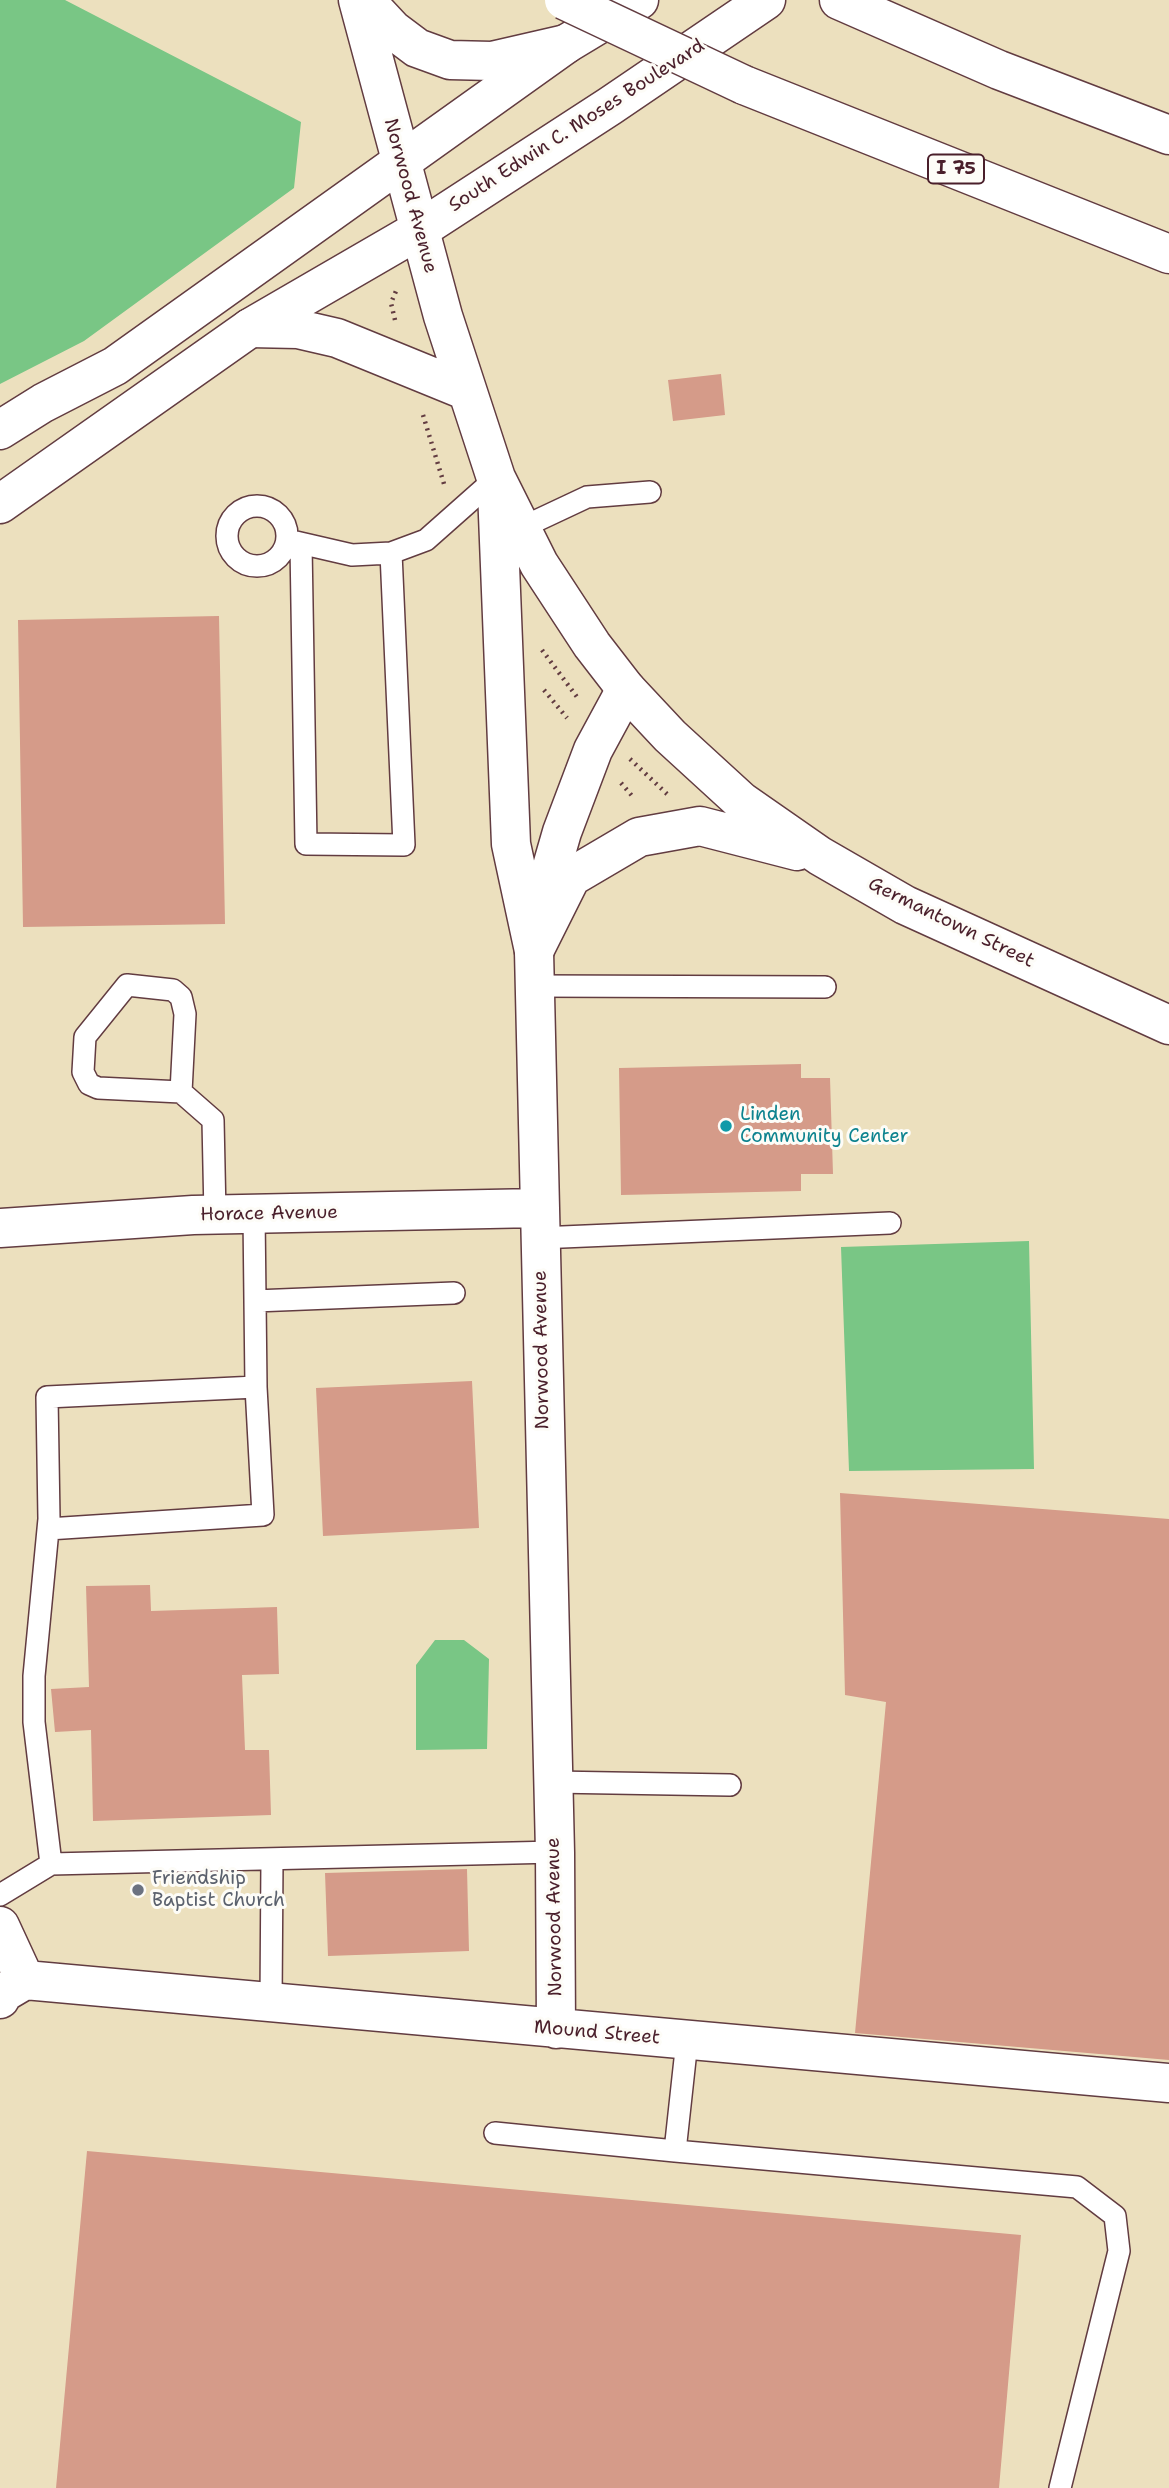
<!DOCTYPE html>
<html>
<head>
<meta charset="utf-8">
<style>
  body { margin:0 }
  canvas { display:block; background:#ece0be }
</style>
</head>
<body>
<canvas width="1169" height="2488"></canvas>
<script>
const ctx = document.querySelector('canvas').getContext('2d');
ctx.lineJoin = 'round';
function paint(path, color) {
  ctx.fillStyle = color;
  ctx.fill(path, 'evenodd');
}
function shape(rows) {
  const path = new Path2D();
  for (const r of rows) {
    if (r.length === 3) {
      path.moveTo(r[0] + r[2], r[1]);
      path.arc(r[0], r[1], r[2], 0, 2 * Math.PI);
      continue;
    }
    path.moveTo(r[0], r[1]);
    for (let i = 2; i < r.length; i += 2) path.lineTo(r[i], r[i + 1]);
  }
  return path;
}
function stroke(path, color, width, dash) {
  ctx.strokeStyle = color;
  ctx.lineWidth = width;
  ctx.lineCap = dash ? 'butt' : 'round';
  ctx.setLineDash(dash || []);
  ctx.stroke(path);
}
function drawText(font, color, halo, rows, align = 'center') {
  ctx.font = font + ' "Shantell Sans",sans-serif';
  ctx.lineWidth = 6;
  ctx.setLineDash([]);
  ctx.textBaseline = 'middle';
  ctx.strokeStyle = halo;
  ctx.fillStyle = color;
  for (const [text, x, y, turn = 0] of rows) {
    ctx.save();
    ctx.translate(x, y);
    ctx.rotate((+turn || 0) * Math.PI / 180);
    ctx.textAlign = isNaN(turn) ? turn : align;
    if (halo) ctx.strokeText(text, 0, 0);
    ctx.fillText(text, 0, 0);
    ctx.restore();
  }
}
const green = shape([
  [0,0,65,0,301,122,294,188,84,341,0,384],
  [1029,1241,1034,1469,849,1471,841,1247],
  [435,1640,464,1640,489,1659,487,1749,416,1750,416,1665]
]);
const building = shape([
  [721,374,725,415,673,421,668,380],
  [219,616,225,924,23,927,18,620],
  [801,1064,801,1078,830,1078,833,1174,801,1174,801,1191,621,1195,619,1068],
  [472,1381,479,1528,323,1536,316,1388],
  [840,1493,1169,1519,1169,2060,855,2033,886,1702,845,1695],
  [150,1585,151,1611,277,1607,279,1674,242,1675,245,1750,269,1750,271,1815,93,1821,91,1730,55,1732,51,1689,89,1687,86,1586],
  [467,1869,469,1951,328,1956,325,1873],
  [87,2151,1021,2235,999,2488,56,2488]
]);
const path = shape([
  [395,320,391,303,396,291],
  [423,415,444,484],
  [542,650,577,697],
  [544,690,567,718],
  [630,759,667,794],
  [621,783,633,797]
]);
const lane = shape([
  [257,536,30],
  [521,528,587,497,650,492],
  [287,540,352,555,391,553,426,540,496,478],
  [301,545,306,844,404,845,391,553],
  [535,986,825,987],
  [181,1092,98,1088,89,1084,83,1072,85,1037,127,985,173,990,181,997,185,1014,181,1092,213,1120,215,1215],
  [539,1238,890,1223],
  [255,1301,454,1293],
  [48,1529,263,1515,256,1387],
  [553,1782,730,1785],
  [51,1864,34,1722,34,1676,49,1519,47,1397,256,1387,254,1214],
  [0,1895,51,1864,555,1852],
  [271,2003,272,1859],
  [495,2133,675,2151,687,2041],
  [675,2151,1077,2187,1115,2216,1119,2251,1060,2488]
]);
const street = shape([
  [0,1228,193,1215,538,1208],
  [0,1926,25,1980],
  [0,1999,3,1993,25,1980,1169,2083],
  [556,2029,555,1852,534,951,547,884,562,832,593,750,626,689]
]);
const secondary = shape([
  [0,430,43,403,115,366,566,44,639,0],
  [0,504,250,328,419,230,610,106,766,0]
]);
const primary = shape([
  [358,0,443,316,496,478,539,564,592,645,626,689,670,736,741,801,820,856,905,905,1169,1025],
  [365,0,393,30,417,48,450,60,492,61,566,44],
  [250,328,298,329,337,338,467,391],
  [497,490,511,844,534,951],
  [534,951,571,877,639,837,700,826,797,851]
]);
const highway = shape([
  [839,0,999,70,1169,135],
  [744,85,1169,254]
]);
const highwayBridge = shape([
  [564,0,744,85]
]);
const markers = [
  [726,1126,7,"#0f9aa8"],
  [138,1890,7,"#6b7280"]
];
const shields = [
  [956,169,56]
];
const shieldNames = [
  ["I 75",956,169]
];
const streetNames = [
  ["South Edwin C. Moses Boulevard",577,126,-33],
  ["Norwood Avenue",410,196,75],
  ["Germantown Street",951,923,26],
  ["Horace Avenue",269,1214,-1],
  ["Norwood Avenue",542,1350,-91],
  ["Norwood Avenue",555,1917,-91],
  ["Mound Street",597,2033,5]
];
const cultureNames = [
  ["Linden",740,1115],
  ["Community Center",740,1137]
];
const worshipNames = [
  ["Friendship",152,1879],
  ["Baptist Church",152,1901]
];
paint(green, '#79c685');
paint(building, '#d59b89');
stroke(lane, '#623c41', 24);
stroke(street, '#623c41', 41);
stroke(secondary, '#623c41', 41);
stroke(primary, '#623c41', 41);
stroke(highway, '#623c41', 41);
stroke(path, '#623c41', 4.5, [2, 5]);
stroke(lane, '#fff', 21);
stroke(street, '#fff', 38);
stroke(secondary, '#fff', 38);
stroke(primary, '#fff', 38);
stroke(highway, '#fff', 38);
stroke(highwayBridge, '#623c41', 41, []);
stroke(highwayBridge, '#fff', 38);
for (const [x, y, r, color] of markers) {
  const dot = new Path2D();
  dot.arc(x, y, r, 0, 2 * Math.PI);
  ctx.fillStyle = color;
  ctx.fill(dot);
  stroke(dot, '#fdfcf7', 2.5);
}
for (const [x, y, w] of shields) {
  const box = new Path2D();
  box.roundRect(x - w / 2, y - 14.5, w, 29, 5);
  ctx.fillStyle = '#fdfcf7';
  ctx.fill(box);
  stroke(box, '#4a1f2b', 2);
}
drawText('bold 18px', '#4a1f2b', null, shieldNames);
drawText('19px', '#4a1f2b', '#fdfcf7', streetNames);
drawText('19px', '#0d838f', '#fdfcf7', cultureNames, 'left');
drawText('19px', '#5b616d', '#fdfcf7', worshipNames, 'left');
</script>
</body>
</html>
